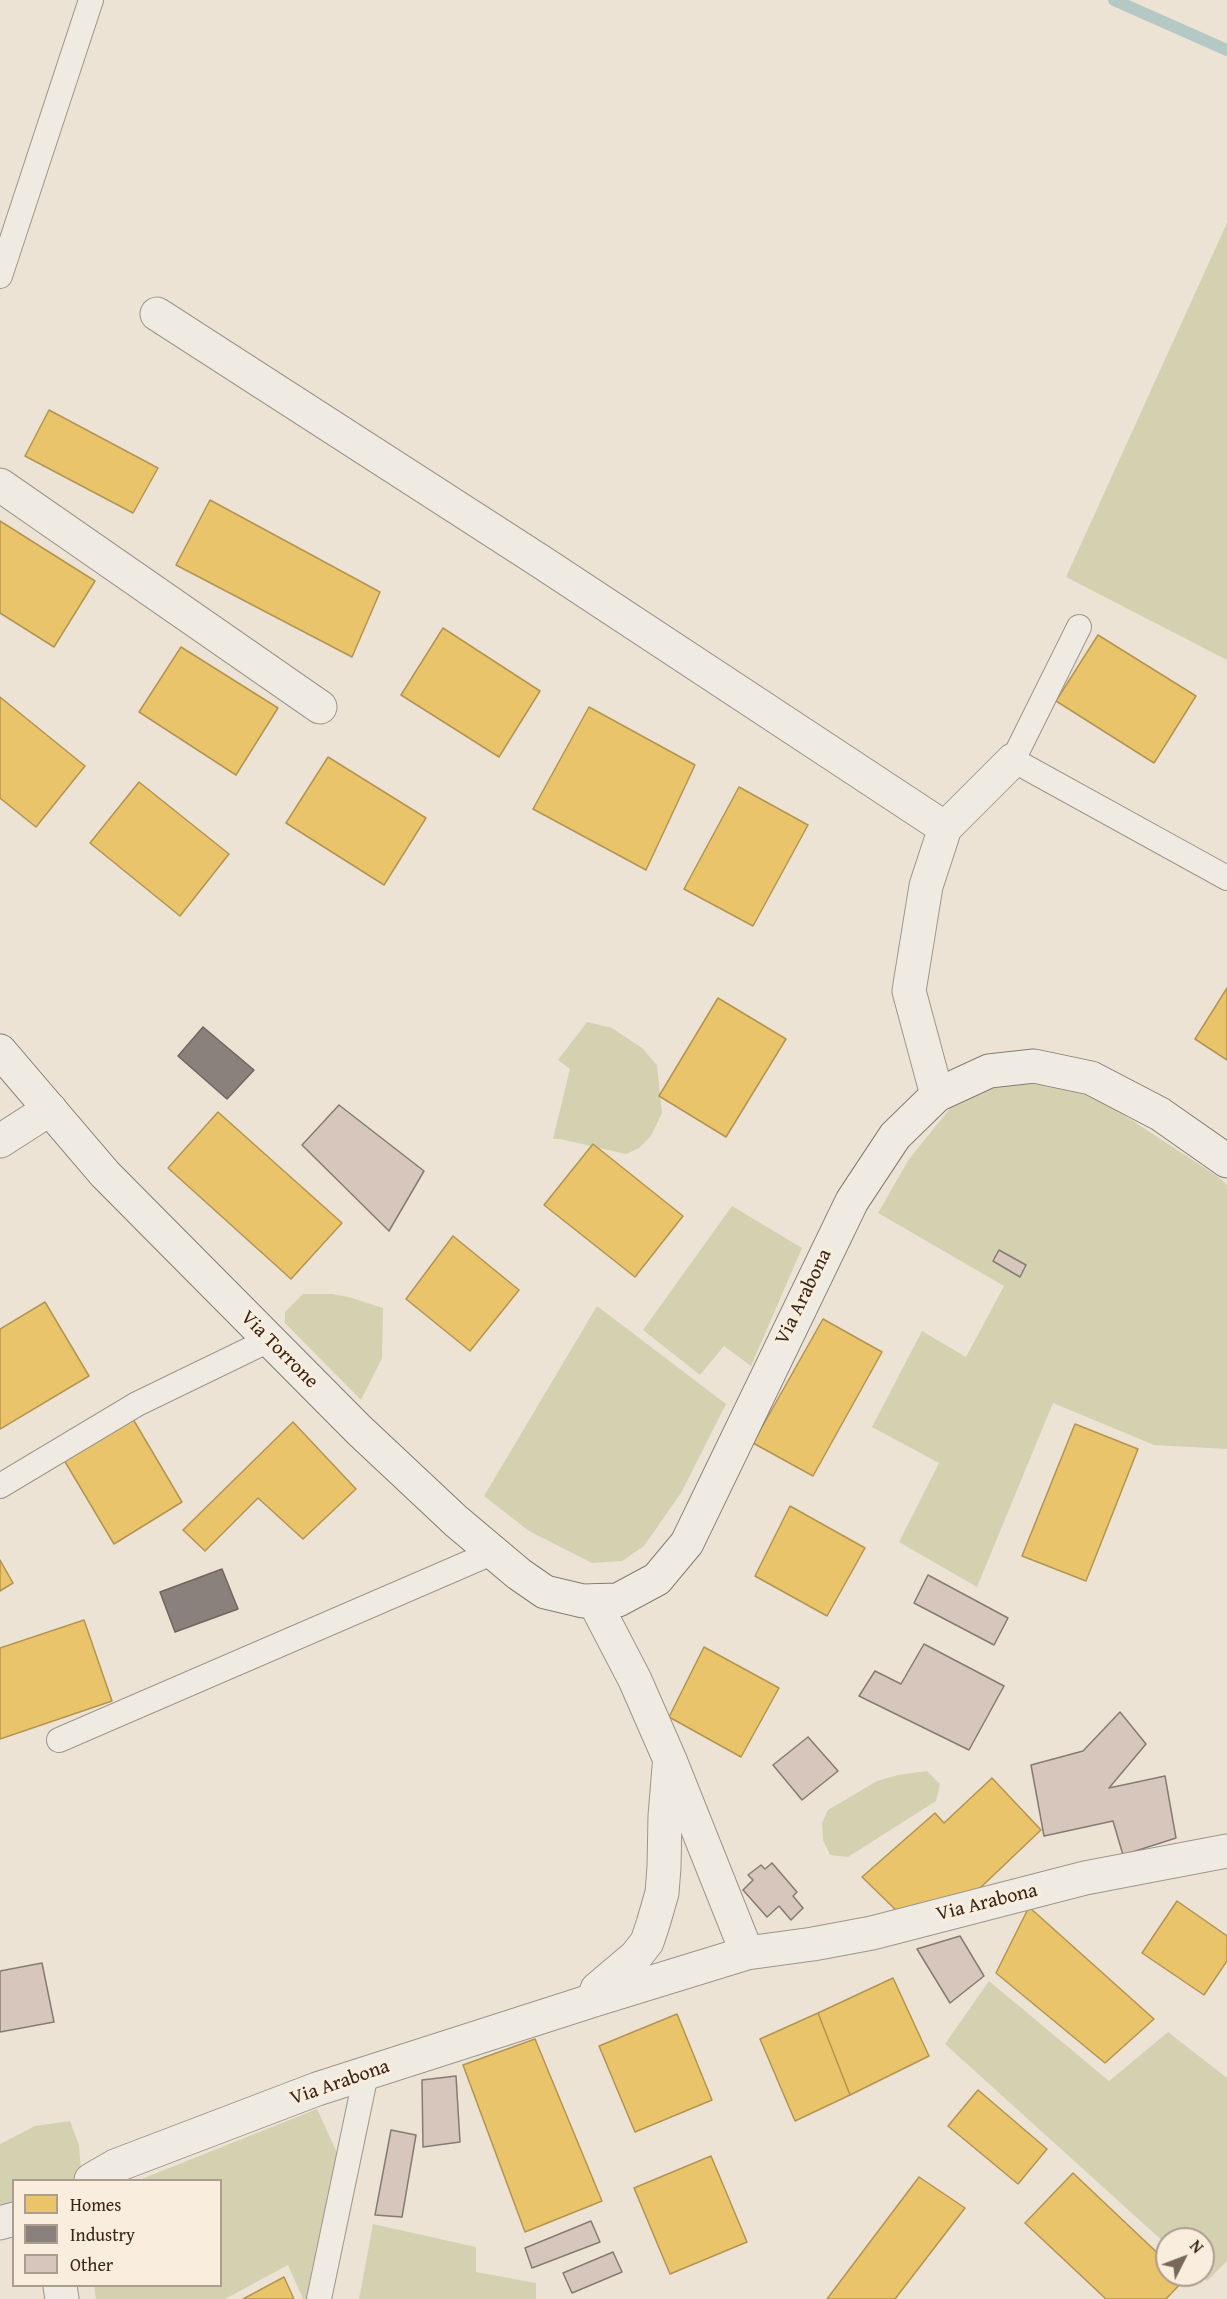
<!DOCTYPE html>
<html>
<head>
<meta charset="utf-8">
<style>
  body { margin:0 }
  #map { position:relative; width:1227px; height:2299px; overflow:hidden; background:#ece3d5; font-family:"Gentium Book Plus",serif }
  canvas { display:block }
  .legend { position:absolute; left:12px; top:2179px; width:210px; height:108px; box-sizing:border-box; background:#f9eddd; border:2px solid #ad9d8e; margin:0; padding:8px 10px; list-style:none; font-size:18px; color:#3a2518 }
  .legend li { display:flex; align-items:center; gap:12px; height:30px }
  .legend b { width:30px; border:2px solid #ad9d8e }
  .north { position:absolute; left:1155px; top:2227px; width:60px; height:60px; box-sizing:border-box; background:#f9eddd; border:2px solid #ad9d8e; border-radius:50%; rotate:48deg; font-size:16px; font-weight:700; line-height:24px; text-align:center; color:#3a2518 }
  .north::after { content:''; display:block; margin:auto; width:21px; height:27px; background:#78685a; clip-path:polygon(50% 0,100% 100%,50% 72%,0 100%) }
</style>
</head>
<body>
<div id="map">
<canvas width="1227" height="2299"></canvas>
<ul class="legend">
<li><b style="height:16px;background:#e9c46a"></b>Homes</li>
<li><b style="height:16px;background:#8a817c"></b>Industry</li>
<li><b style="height:16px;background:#d7c6bb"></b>Other</li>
</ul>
<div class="north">N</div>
</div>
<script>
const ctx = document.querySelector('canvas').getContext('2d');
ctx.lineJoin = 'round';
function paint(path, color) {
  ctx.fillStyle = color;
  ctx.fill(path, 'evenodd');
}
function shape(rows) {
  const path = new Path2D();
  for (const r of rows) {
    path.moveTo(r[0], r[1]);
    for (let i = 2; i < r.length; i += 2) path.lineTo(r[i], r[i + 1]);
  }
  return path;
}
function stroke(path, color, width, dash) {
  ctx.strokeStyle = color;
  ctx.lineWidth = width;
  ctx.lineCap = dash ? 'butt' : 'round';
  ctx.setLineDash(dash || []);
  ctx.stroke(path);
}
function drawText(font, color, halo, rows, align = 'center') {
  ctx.font = font + ' "Gentium Book Plus",serif';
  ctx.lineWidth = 6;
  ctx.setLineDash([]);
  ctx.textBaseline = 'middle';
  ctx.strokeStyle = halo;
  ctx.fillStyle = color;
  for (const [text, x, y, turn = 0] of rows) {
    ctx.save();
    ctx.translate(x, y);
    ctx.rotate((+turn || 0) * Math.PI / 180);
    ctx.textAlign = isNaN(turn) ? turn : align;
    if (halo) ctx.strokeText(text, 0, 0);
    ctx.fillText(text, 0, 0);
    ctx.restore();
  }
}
const green = shape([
  [1227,223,1227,660,1066,577],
  [587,1022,612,1028,642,1048,657,1065,662,1113,651,1136,639,1148,626,1154,560,1139,553,1139,570,1069,558,1060],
  [1034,1081,1058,1084,1104,1102,1220,1178,1227,1185,1227,1449,1154,1445,1053,1403,977,1587,899,1542,939,1463,872,1427,922,1331,966,1357,1004,1286,878,1213,909,1159,956,1101,994,1085],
  [732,1206,802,1248,751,1366,724,1346,700,1375,643,1330],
  [303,1294,332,1294,349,1297,383,1308,382,1358,361,1400,285,1323,285,1312],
  [597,1306,726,1404,681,1493,644,1546,622,1561,592,1563,529,1531,484,1496],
  [927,1771,940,1784,936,1801,848,1857,830,1855,823,1840,822,1823,828,1810,877,1781,898,1775],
  [989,1981,1109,2081,1168,2032,1227,2078,1227,2261,1207,2281,1200,2275,1203,2275,1203,2239,1167,2239,1167,2245,945,2044],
  [317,2109,344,2168,313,2299,303,2299,288,2265,225,2299,96,2299,94,2286,220,2286,220,2180,139,2180],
  [70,2121,79,2145,81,2171,73,2180,14,2180,13,2213,0,2218,0,2144,35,2126],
  [373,2224,476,2247,476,2272,536,2283,536,2299,359,2299]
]);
const homes = shape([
  [49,410,158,468,133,513,25,456,49,410],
  [210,500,380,592,352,657,176,565,210,500],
  [0,521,95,581,54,647,0,613,0,521],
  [443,628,540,691,499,757,401,695,443,628],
  [1098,635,1196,696,1154,763,1056,701,1098,635],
  [181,647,278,708,236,775,139,712,181,647],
  [0,697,85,766,36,827,0,798,0,697],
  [589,707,695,765,646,870,533,809,589,707],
  [328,757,426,818,384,885,286,823,328,757],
  [139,782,229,854,180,916,90,843,139,782],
  [739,787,808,825,753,926,684,889,739,787],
  [1227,988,1227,1060,1195,1039,1227,988],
  [718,998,786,1039,726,1137,659,1096,718,998],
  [218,1112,342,1223,291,1279,168,1168,218,1112],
  [593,1144,683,1216,635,1277,544,1205,593,1144],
  [453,1236,519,1290,470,1351,406,1299,453,1236],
  [45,1302,89,1376,0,1429,0,1329,45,1302],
  [823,1319,882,1352,813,1476,753,1443,823,1319],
  [130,1414,182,1502,114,1544,61,1455,130,1414],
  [293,1422,356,1489,303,1539,258,1498,205,1551,183,1530,293,1422],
  [1075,1424,1138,1449,1086,1581,1022,1556,1075,1424],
  [790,1506,865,1548,827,1616,755,1576,790,1506],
  [0,1560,13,1583,0,1591,0,1560],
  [84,1620,112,1701,0,1739,0,1648,84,1620],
  [704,1647,779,1688,741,1757,669,1717,704,1647],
  [992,1778,1041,1830,979,1889,901,1915,862,1877,935,1813,944,1823,992,1778],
  [1177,1901,1227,1936,1227,1961,1204,1995,1142,1953,1177,1901],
  [1029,1907,1154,2019,1105,2063,996,1973,1029,1907],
  [893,1978,929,2056,850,2095,818,2013,893,1978],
  [818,2013,850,2095,795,2121,760,2039,818,2013],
  [677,2014,712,2100,635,2132,599,2046,677,2014],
  [535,2039,602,2201,525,2232,463,2065,535,2039],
  [978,2090,1047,2149,1018,2184,948,2126,978,2090],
  [711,2156,747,2242,670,2274,634,2188,711,2156],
  [1073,2173,1167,2262,1167,2275,1181,2275,1185,2279,1166,2299,1106,2299,1025,2223,1073,2173],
  [919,2177,965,2208,895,2299,827,2299,919,2177],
  [284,2277,294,2299,243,2299,284,2277]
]);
const industry = shape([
  [203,1027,254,1070,227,1099,178,1056,203,1027],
  [222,1569,238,1609,175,1632,160,1592,222,1569]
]);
const stream = shape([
  [1114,0,1227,50]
]);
const building = shape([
  [339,1105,424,1171,389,1231,302,1145,339,1105],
  [999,1250,1026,1265,1020,1277,993,1261,999,1250],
  [928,1575,1008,1618,994,1645,914,1603,928,1575],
  [924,1644,1004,1686,969,1750,859,1696,875,1671,901,1684,924,1644],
  [1120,1712,1146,1744,1109,1788,1165,1776,1176,1838,1123,1855,1113,1821,1044,1836,1031,1765,1083,1751,1120,1712],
  [808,1737,838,1771,802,1800,773,1765,808,1737],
  [772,1863,797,1892,793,1896,803,1908,791,1920,779,1906,767,1917,743,1890,753,1880,748,1875,761,1865,765,1869,772,1863],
  [960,1936,984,1976,950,2003,917,1949,960,1936],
  [42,1963,54,2022,0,2032,0,1971,42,1963],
  [456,2076,460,2142,423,2147,422,2080,456,2076],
  [391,2130,416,2135,402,2217,375,2215,391,2130],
  [591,2221,600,2242,532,2268,525,2248,591,2221],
  [613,2252,622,2272,572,2293,563,2273,613,2252]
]);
const service = shape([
  [0,276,91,0],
  [1079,627,1013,760,1227,878],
  [0,1486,137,1404,269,1340],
  [59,1740,494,1552],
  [319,2299,366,2074]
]);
const minor = shape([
  [157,314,540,561,945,828],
  [0,485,320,707],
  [937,1095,909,991,926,886,945,828,1013,760],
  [0,1141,50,1109],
  [594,1601,635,1680,670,1760,747,1953],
  [594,2000,597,1989,636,1956,647,1942,653,1924,662,1893,664,1867,665,1816,669,1767],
  [91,2180,115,2166,317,2089,594,2000,747,1953,813,1944,872,1933,1085,1878,1227,1851],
  [0,2223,14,2219],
  [60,2286,62,2299]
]);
const secondary = shape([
  [0,1051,105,1174,359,1430,456,1521,519,1574,545,1592,583,1601,618,1600,657,1579,687,1543,852,1201,895,1136,937,1095,989,1071,1034,1066,1091,1078,1160,1114,1227,1161]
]);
const streetNames = [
  ["Via Arabona",804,1297,-64],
  ["Via Torrone",279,1350,45],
  ["Via Arabona",987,1903,-14],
  ["Via Arabona",340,2083,-19]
];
paint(green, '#d4d1b1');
paint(homes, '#e9c46a');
stroke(homes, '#b49451', 1.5);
paint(industry, '#8a817c');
stroke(industry, '#72655e', 1.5);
stroke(stream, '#b5c9c4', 12);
paint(building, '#d7c6bb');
stroke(building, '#847c73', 1.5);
stroke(service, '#9d958c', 26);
stroke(minor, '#9d958c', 35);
stroke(secondary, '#847c73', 35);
stroke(service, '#efebe3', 24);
stroke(minor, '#efebe3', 33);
stroke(secondary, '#efebe3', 33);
drawText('20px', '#3a2518', '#f9eddd', streetNames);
</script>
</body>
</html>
